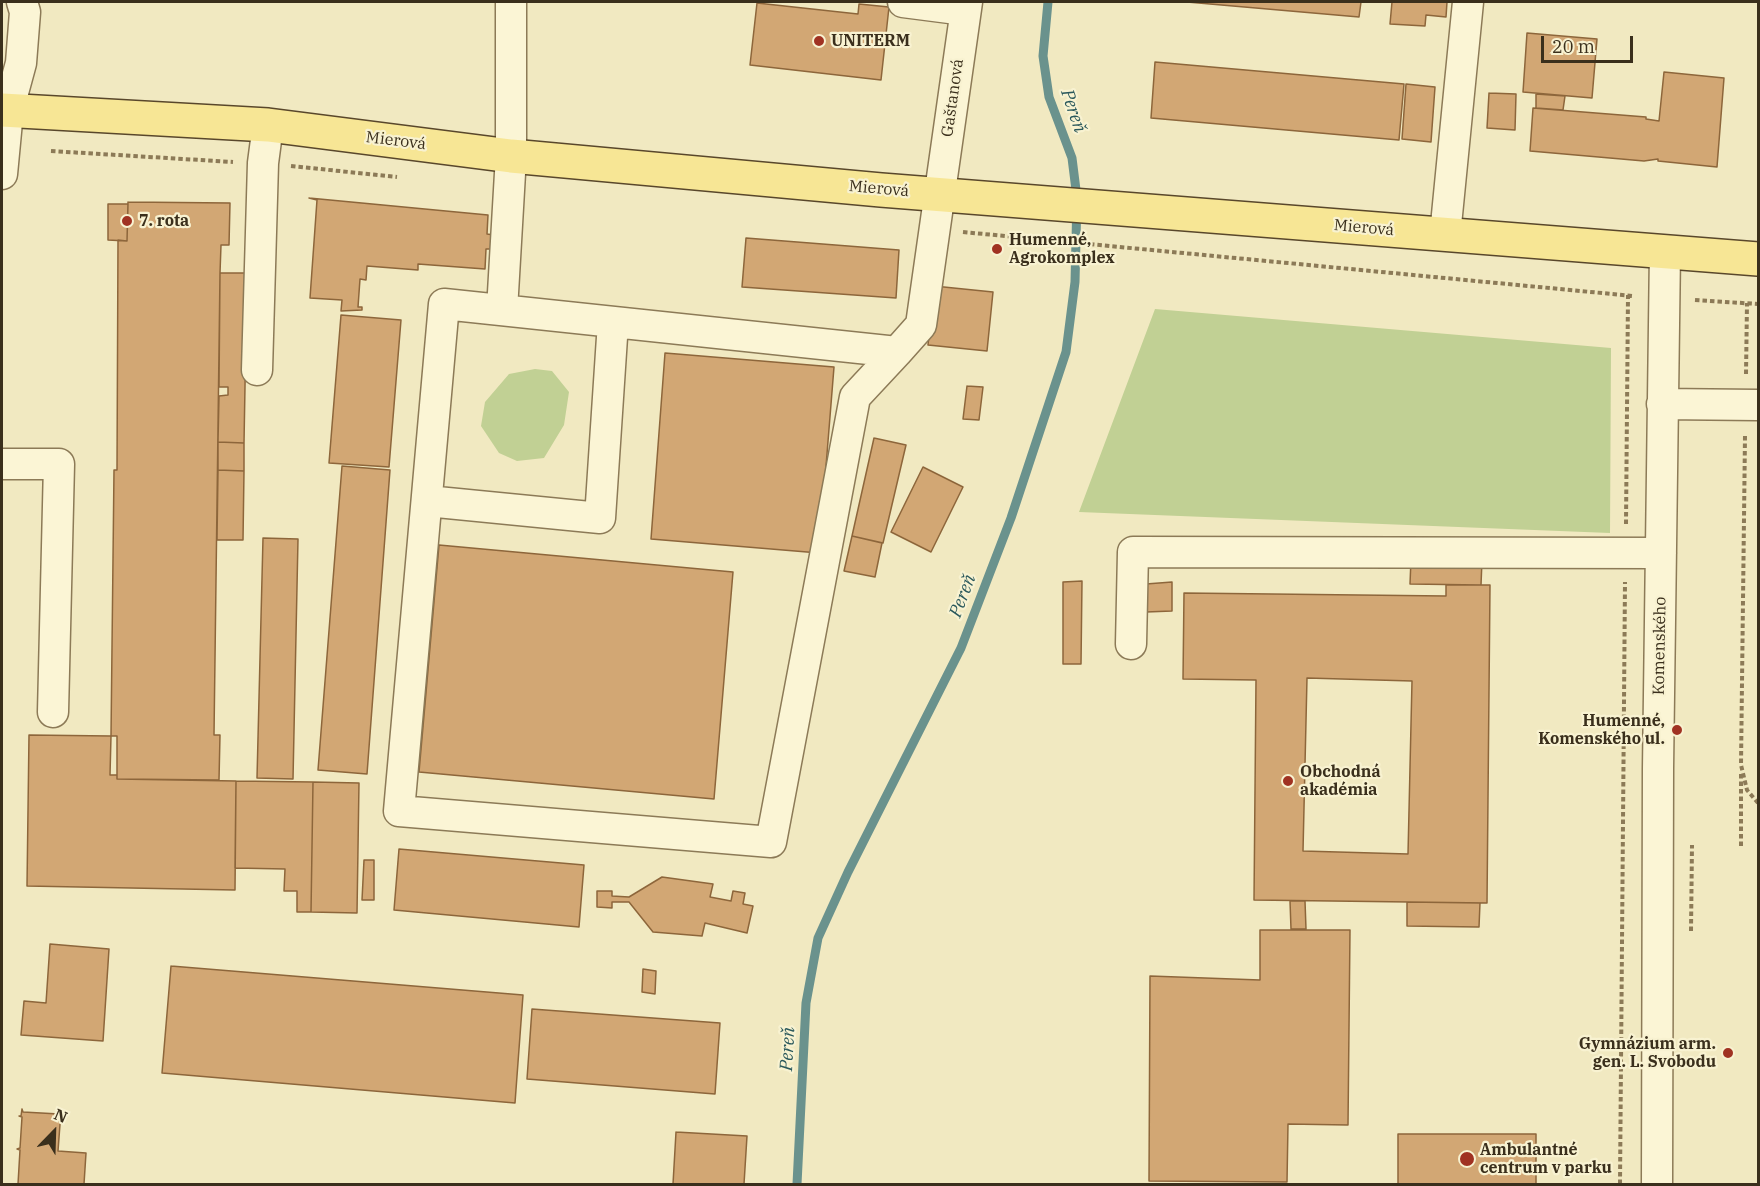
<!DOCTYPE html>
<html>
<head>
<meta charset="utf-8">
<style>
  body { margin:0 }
  #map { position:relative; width:1760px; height:1186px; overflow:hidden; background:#f1e9c1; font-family:"IBM Plex Serif",serif }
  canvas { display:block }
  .frame { position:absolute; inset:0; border:3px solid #3a2f1c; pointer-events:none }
  .north { position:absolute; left:24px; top:1102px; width:60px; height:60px; -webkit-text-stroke:4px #f8f2d1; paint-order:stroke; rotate:23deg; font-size:16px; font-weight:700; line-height:24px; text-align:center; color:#3a2f1c }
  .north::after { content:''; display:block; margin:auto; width:21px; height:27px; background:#3a2f1c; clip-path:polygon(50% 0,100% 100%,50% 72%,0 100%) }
  .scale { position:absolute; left:1541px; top:36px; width:92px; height:27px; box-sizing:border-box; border:3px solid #3a2f1c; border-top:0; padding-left:8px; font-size:18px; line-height:21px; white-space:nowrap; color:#3a2f1c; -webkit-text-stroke:4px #f8f2d1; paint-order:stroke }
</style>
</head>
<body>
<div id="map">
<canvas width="1760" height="1186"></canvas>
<div class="frame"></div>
<div class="north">N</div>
<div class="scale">20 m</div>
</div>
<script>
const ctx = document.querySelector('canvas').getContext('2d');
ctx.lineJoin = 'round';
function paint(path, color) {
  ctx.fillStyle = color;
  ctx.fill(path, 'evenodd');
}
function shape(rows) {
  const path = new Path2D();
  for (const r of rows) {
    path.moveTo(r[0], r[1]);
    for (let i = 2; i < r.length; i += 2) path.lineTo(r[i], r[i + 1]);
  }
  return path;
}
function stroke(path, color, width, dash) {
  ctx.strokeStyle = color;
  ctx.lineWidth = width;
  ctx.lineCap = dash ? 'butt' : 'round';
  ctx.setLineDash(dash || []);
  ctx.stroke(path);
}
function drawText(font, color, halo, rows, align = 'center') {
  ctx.font = font + ' "IBM Plex Serif",serif';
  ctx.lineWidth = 4.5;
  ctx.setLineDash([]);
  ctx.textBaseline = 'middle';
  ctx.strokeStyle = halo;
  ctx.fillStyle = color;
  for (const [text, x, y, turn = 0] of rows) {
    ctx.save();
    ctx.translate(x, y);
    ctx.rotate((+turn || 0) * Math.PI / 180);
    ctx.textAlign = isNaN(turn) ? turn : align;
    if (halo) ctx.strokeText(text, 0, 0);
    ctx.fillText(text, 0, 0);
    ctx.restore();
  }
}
const green = shape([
  [1155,309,1611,348,1610,533,1079,512],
  [535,369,552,371,569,392,564,425,544,458,517,461,499,453,481,426,485,402,509,374]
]);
const stream = shape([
  [797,1184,806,1003,818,938,848,872,961,648,1011,518,1066,352,1075,282,1077,198,1072,158,1049,97,1043,56,1048,2]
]);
const building = shape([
  [1187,2,1361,2,1359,17,1187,2],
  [1392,2,1447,2,1446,17,1426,15,1425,26,1390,24,1392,2],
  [757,3,858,14,859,4,889,7,881,80,750,65,757,3],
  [1527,33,1597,39,1592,98,1523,92,1527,33],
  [1155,62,1404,84,1399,140,1151,118,1155,62],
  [1664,72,1724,78,1717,167,1658,161,1658,159,1644,161,1530,151,1533,108,1646,117,1646,119,1659,121,1664,72],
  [1406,84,1435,87,1431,142,1402,139,1406,84],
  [1489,93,1516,94,1515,130,1487,128,1489,93],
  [1536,94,1565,96,1563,110,1536,108,1536,94],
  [309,198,488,215,487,234,494,235,493,249,486,249,485,269,418,264,418,270,367,266,366,280,360,279,358,307,362,307,362,310,341,311,342,300,310,298,317,200,309,198],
  [128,202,230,203,229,245,221,245,220,273,214,735,220,735,219,780,117,779,117,736,111,736,114,470,117,470,118,240,127,241,128,202],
  [108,204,128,204,127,241,108,240,108,204],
  [746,238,899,250,896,298,742,287,746,238],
  [220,273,247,273,244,443,218,442,219,396,228,395,228,387,219,387,220,273],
  [934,286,993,292,987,351,928,345,934,286],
  [341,315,401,320,389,467,329,463,341,315],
  [665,353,834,367,819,553,651,539,665,353],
  [967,386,983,387,979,420,963,419,967,386],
  [874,438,906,445,883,543,852,536,874,438],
  [218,442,244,443,244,471,218,470,218,442],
  [342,466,390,470,367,774,318,770,342,466],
  [923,467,963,487,931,552,891,532,923,467],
  [218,470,244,471,243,540,217,540,218,470],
  [852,536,882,543,875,577,844,571,852,536],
  [263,538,298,539,293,779,257,778,263,538],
  [439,545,733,572,714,799,419,772,439,545],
  [1411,559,1482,560,1481,585,1410,584,1411,559],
  [1082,581,1081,664,1063,664,1063,582,1082,581],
  [1172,582,1172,611,1146,612,1146,584,1172,582],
  [1446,585,1490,585,1487,903,1254,900,1256,680,1183,679,1184,593,1446,596,1446,585],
  [1307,678,1412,681,1408,854,1303,851,1307,678],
  [29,735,111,736,110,775,117,775,117,779,236,781,235,890,27,886,29,735],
  [236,781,313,782,311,912,297,912,297,891,284,891,285,869,235,868,236,781],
  [313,782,359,783,357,913,311,912,313,782],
  [399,849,584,865,579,927,394,910,399,849],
  [364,860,374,860,374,900,362,900,364,860],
  [662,877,713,884,710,897,731,901,733,891,745,893,743,904,753,906,747,933,705,923,702,936,653,932,629,902,612,902,612,908,597,907,597,891,612,891,612,896,629,897,662,877],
  [1290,901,1305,901,1306,929,1291,929,1290,901],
  [1407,902,1480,903,1479,927,1407,926,1407,902],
  [1260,930,1350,930,1348,1125,1288,1124,1287,1182,1149,1181,1150,976,1260,980,1260,930],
  [50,944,109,949,103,1041,21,1035,24,1001,46,1003,50,944],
  [171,966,523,995,515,1103,162,1073,171,966],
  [643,969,656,971,655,994,642,992,643,969],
  [532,1009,720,1023,715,1094,527,1079,532,1009],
  [22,1109,23,1112,59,1114,61,1111,58,1151,86,1153,84,1184,18,1184,20,1150,17,1149,20,1148,22,1117,19,1116,21,1116,22,1109],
  [676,1132,747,1136,744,1184,673,1184,676,1132],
  [1398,1134,1536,1134,1536,1184,1398,1184,1398,1134]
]);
const path = shape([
  [51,151,233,162],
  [291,166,397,177],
  [963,232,1633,296],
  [1695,300,1758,304],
  [1746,374,1747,303],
  [1745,436,1741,765,1747,790,1758,803],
  [1626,524,1628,295],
  [1741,846,1741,772],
  [1691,931,1692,845],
  [1620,1184,1625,582]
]);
const minor = shape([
  [903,2,965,10],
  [2,174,8,111,21,63,25,12,22,2],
  [1445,235,1468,2],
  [502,310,511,156,511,2],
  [897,352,444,304,399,811,771,842,855,397,897,352,921,325,967,2],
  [257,370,263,163,268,125],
  [1662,404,1758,405],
  [2,464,59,464,53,712],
  [427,501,600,518,613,322],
  [1131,644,1133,552,1661,553],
  [1657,1184,1658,768,1665,251]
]);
const major = shape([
  [2,110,268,125,511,156,881,190,1758,259]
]);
const markers = [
  [819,41,6,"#a03222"],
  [127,221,6,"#a03222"],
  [997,249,6,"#a03222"],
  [1677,730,6,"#a03222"],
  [1288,781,6,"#a03222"],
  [1728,1053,6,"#a03222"],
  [1467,1159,8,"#a03222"]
];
const poiNames = [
  ["UNITERM",831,41],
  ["7. rota",139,221],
  ["Humenné,",1009,240],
  ["Agrokomplex",1009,258],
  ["Humenné,",1665,721,"right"],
  ["Komenského ul.",1665,739,"right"],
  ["Obchodná",1300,772],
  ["akadémia",1300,790],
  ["Gymnázium arm.",1716,1044,"right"],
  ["gen. L. Svobodu",1716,1062,"right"],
  ["Ambulantné",1480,1150],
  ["centrum v parku",1480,1168]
];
const streetNames = [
  ["Gaštanová",953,98,-82],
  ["Mierová",396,141,7],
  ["Mierová",879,189,5],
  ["Mierová",1364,228,5],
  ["Komenského",1660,646,-89]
];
const waterNames = [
  ["Pereň",1073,111,71],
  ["Pereň",963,596,-69],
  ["Pereň",788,1049,-87]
];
paint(green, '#c1d094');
stroke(stream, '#6a928d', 9);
paint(building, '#d2a774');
stroke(building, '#8d663b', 1.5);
stroke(minor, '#8c7a57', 33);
stroke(major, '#59472b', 36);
stroke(path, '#8c7a57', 4, [4.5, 3]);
stroke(minor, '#fbf5d5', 30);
stroke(major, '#f7e695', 33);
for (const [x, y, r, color] of markers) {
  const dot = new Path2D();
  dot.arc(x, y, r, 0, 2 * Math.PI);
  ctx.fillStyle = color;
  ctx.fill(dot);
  stroke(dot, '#f8f2d1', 2);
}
drawText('bold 16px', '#3a2f1c', '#f8f2d1', poiNames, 'left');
drawText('16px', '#3a2f1c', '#f8f2d1', streetNames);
drawText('italic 18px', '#2a585b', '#f8f2d1', waterNames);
</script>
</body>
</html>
